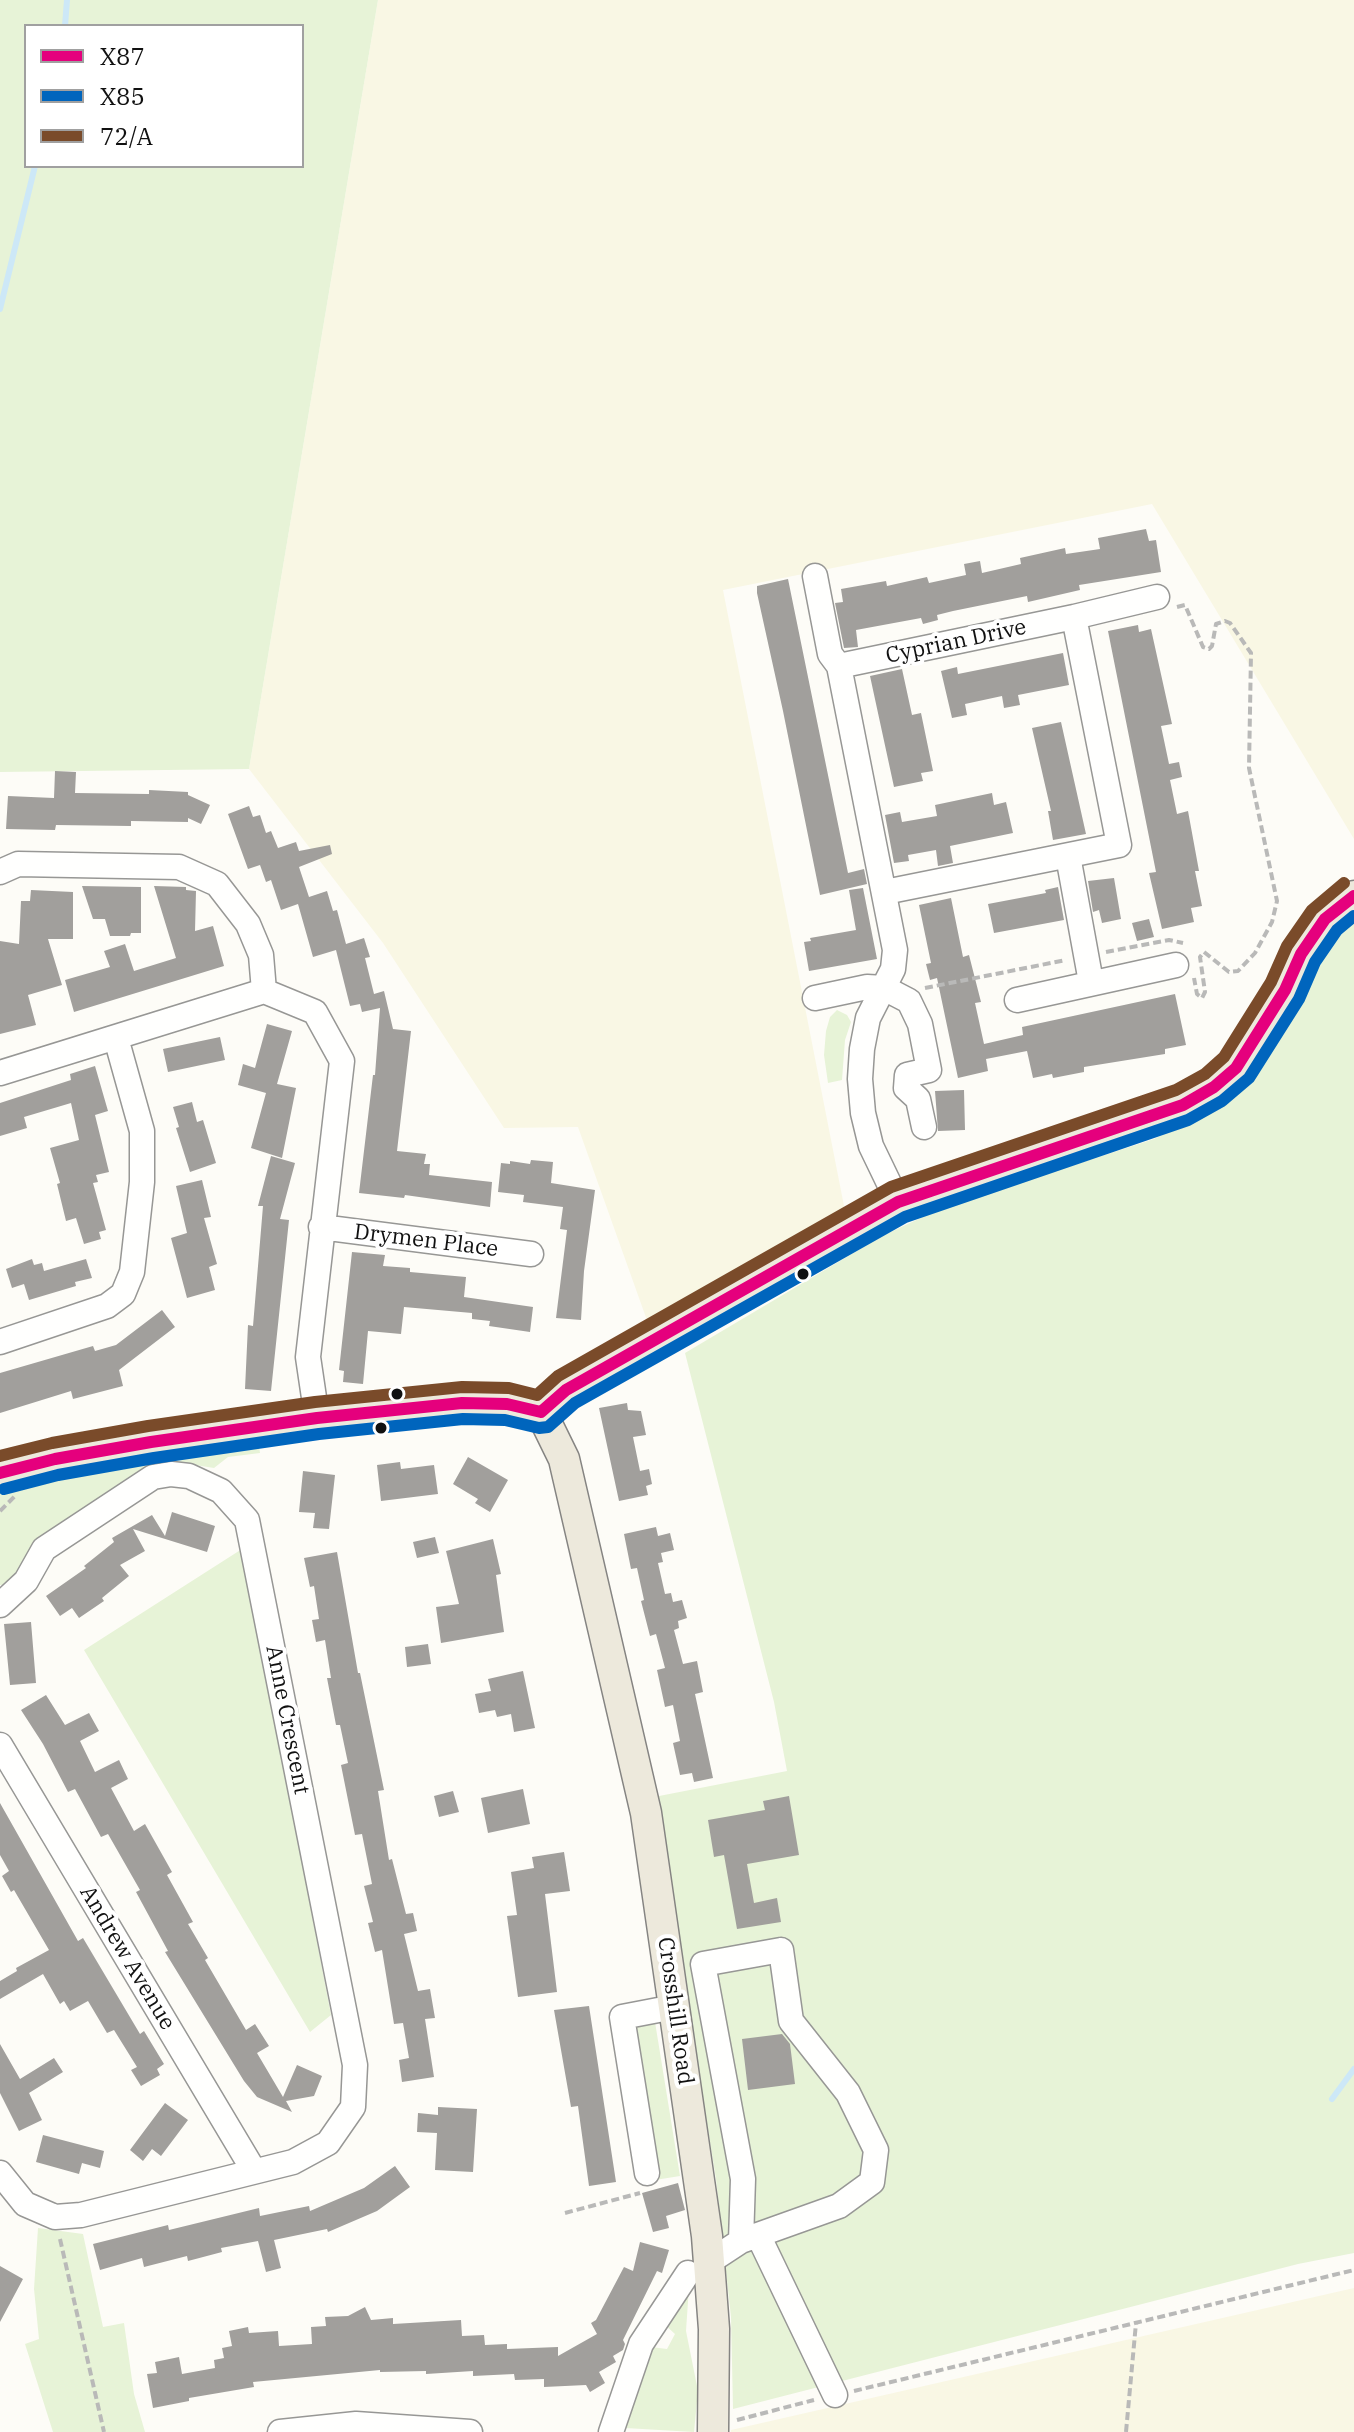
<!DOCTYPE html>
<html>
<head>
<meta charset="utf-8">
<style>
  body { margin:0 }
  #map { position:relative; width:1354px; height:2432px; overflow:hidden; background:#fdfcf7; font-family:"IBM Plex Serif",serif }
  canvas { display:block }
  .legend { position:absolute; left:24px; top:24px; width:280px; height:144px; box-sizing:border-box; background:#fff; border:2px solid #a0a0a0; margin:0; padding:10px 14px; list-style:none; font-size:24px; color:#111 }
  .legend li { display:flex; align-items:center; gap:16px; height:40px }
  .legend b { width:40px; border:2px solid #a0a0a0 }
</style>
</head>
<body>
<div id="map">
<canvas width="1354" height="2432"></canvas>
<ul class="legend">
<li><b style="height:10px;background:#e5007d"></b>X87</li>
<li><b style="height:10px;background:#0065bd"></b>X85</li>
<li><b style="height:10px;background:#7a4b2a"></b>72/A</li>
</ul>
</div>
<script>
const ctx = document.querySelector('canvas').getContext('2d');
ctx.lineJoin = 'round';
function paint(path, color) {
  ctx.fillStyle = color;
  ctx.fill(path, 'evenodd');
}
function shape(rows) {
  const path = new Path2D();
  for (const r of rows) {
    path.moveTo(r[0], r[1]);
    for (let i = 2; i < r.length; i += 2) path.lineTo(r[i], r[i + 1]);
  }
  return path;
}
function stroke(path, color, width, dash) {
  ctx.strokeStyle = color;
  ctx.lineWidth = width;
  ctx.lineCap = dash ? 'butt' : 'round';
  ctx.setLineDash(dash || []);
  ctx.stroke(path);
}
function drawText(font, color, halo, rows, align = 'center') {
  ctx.font = font + ' "IBM Plex Serif",serif';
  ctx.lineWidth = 8;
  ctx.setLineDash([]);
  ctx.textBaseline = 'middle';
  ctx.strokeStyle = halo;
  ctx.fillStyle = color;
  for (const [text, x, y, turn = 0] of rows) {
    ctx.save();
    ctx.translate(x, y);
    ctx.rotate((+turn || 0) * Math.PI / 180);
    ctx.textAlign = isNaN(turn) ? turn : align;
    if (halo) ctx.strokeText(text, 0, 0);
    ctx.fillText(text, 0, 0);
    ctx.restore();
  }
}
const farmland = shape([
  [378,0,1354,0,1354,839,1152,504,723,590,845,1211,649,1326,578,1127,504,1128,383,943,249,769],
  [1354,2288,1354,2432,731,2432,731,2430]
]);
const green = shape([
  [0,0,378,0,249,769,0,772],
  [26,26,302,26,302,166,26,166],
  [1354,916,1354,2253,1298,2264,733,2409,731,2317,716,2179,654,1797,787,1771,774,1702,685,1353,882,1236,942,1208,1154,1139,1223,1105,1250,1077,1293,1013,1327,942],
  [837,1010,847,1015,851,1022,845,1040,842,1080,828,1083,824,1055,826,1031,830,1017],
  [259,1446,260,1453,228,1457,214,1468,189,1464,167,1466,11,1585,0,1585,0,1487,166,1457],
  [242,1549,331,2015,310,2032,84,1650],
  [655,2022,680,2176,655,2180,631,2025],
  [38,2228,83,2234,103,2327,124,2323,134,2394,145,2432,53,2432,25,2344,39,2339,34,2289],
  [689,2287,686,2331,698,2391,694,2432,625,2428,651,2347,667,2349,675,2334,664,2324]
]);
const stream = shape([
  [65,26,67,0],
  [0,309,35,166],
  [1332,2099,1354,2069]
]);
const building = shape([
  [1146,529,1149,541,1156,540,1161,572,1079,585,1080,590,1028,602,1027,596,953,611,937,615,938,620,923,624,921,618,856,630,858,647,844,648,835,603,843,602,841,589,886,581,887,586,927,577,929,583,966,575,964,564,980,561,982,573,1021,564,1020,558,1065,548,1066,554,1100,549,1098,538],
  [788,579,848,873,864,869,867,884,820,895,783,711,757,593,757,586],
  [1138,625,1139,632,1151,629,1172,724,1161,726,1169,764,1179,762,1182,777,1170,780,1177,814,1188,811,1199,871,1195,871,1202,906,1191,908,1194,922,1162,929,1149,873,1156,872,1108,631],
  [1063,653,1069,685,1018,695,1020,705,1004,708,1002,696,965,704,967,715,952,718,941,671,957,667,958,674],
  [902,669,912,715,921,713,933,771,921,773,923,781,894,787,870,676],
  [1061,722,1086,834,1053,840,1048,811,1051,811,1032,728],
  [55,771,76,772,75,793,149,794,149,790,188,792,188,795,210,805,201,824,188,818,188,822,131,821,131,826,56,825,55,830,6,829,8,796,54,798],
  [992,793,994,805,1006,802,1013,833,950,846,953,863,938,866,936,850,908,855,909,861,894,863,885,815,900,812,902,822,937,816,935,805],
  [249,806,253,817,260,815,266,833,271,831,278,848,296,842,299,851,330,845,332,854,299,867,309,897,327,891,333,911,337,910,346,944,364,938,370,957,365,958,374,994,384,991,393,1029,411,1031,397,1151,426,1154,424,1164,430,1164,429,1175,492,1182,490,1207,405,1195,404,1198,359,1193,373,1075,375,1075,380,1008,362,1012,360,1004,350,1006,336,950,313,957,298,904,281,910,271,880,266,882,260,865,248,869,228,814],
  [1114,878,1121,919,1102,923,1099,910,1093,912,1088,881],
  [82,886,141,887,141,933,131,933,130,936,110,936,105,919,93,919],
  [154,886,186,887,186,890,196,891,195,931,213,926,224,966,74,1012,65,980,110,967,104,951,125,944,134,971,176,958],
  [1058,887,1064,920,994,933,988,904,1046,893,1045,890],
  [863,888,877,959,809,971,804,942,811,941,810,938,856,930,849,890],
  [31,890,73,892,73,939,48,939,62,985,28,995,36,1025,0,1034,0,941,19,944,21,901,30,901],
  [951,898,963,957,969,955,981,1002,975,1003,984,1044,1023,1035,1022,1027,1175,994,1186,1045,1165,1049,1165,1054,1084,1067,1084,1072,1053,1078,1052,1074,1033,1078,1027,1051,986,1059,988,1071,958,1078,937,978,930,980,926,964,931,963,919,905],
  [1149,919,1154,937,1137,941,1132,923],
  [267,1024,292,1031,277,1084,296,1088,282,1158,251,1148,266,1093,238,1085,243,1064,255,1068],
  [220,1037,225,1060,168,1072,163,1049],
  [95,1066,108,1111,95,1115,109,1172,96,1175,98,1182,93,1183,106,1230,99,1232,101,1239,84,1244,76,1218,66,1221,57,1184,60,1183,50,1148,79,1140,71,1103,24,1117,27,1128,0,1136,0,1103,71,1080,70,1074],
  [964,1090,965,1130,938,1131,935,1091],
  [192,1102,197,1122,203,1120,216,1163,190,1172,176,1128,179,1127,173,1107],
  [271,1156,295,1163,280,1219,289,1220,271,1391,245,1389,248,1325,253,1326,263,1206,258,1206],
  [531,1160,553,1162,551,1183,595,1190,584,1271,581,1320,556,1318,567,1230,560,1229,563,1207,523,1202,524,1195,498,1192,501,1163,510,1164,510,1161,530,1164],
  [202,1180,211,1217,204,1218,217,1264,209,1267,215,1290,187,1298,171,1238,187,1233,176,1186],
  [352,1252,385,1255,383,1266,410,1268,410,1272,466,1277,464,1297,533,1307,530,1332,489,1326,490,1321,472,1319,472,1313,404,1307,401,1334,368,1331,363,1384,343,1382,344,1371,339,1370],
  [32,1259,34,1265,42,1263,44,1271,86,1259,92,1278,75,1282,76,1286,29,1300,24,1284,12,1288,6,1269],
  [162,1310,175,1327,119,1370,123,1386,73,1399,71,1391,0,1413,0,1373,93,1346,95,1351,116,1345],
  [627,1403,628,1410,641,1411,646,1435,633,1437,640,1471,649,1469,652,1484,646,1486,648,1495,619,1501,599,1408],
  [468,1457,508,1480,490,1512,475,1503,478,1499,453,1484],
  [400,1462,401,1469,434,1465,438,1494,381,1501,377,1465],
  [303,1471,335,1475,329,1529,313,1528,315,1513,299,1512],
  [172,1512,215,1526,207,1552,133,1529,145,1551,120,1565,129,1576,102,1598,104,1601,79,1618,72,1608,60,1616,46,1596,86,1568,84,1566,114,1542,112,1538,152,1515,165,1536],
  [656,1527,658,1536,670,1533,674,1550,661,1553,663,1562,658,1563,665,1594,671,1593,673,1602,682,1600,687,1618,678,1621,679,1628,674,1630,683,1664,697,1661,703,1692,695,1694,713,1778,694,1782,692,1773,680,1775,673,1743,680,1741,673,1705,665,1707,657,1670,665,1668,656,1634,650,1636,641,1601,644,1600,637,1568,631,1569,624,1534],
  [435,1537,439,1553,417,1558,413,1542],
  [493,1539,501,1574,496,1575,504,1632,441,1643,436,1607,459,1604,446,1551],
  [337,1552,358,1673,360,1673,384,1790,378,1791,389,1860,392,1859,406,1914,413,1913,417,1931,404,1934,418,1991,430,1989,435,2018,425,2019,434,2077,402,2082,399,2060,409,2058,403,2023,394,2024,382,1950,375,1952,368,1923,373,1922,364,1886,372,1884,362,1834,355,1835,341,1765,348,1763,340,1725,336,1725,327,1678,331,1678,325,1640,316,1642,312,1620,319,1619,314,1586,310,1587,304,1558],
  [31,1622,36,1683,10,1685,4,1624],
  [428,1644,431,1664,407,1667,405,1647],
  [523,1671,535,1728,514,1732,511,1714,497,1717,495,1710,479,1713,475,1694,491,1691,488,1679],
  [46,1695,65,1725,89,1713,99,1731,80,1741,95,1772,119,1760,128,1779,111,1788,134,1831,145,1824,172,1872,167,1875,193,1922,188,1924,208,1958,205,1960,246,2030,255,2024,269,2046,257,2053,283,2097,297,2065,322,2076,314,2096,286,2101,292,2112,257,2097,244,2081,165,1952,168,1951,136,1892,140,1890,108,1834,101,1837,75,1789,68,1792,43,1744,21,1710],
  [523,1789,530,1824,488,1833,481,1798],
  [453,1791,459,1812,439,1817,434,1796],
  [789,1796,799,1855,747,1864,754,1903,777,1898,781,1922,737,1929,724,1855,714,1857,708,1820,765,1810,763,1801],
  [0,1803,78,1941,83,1938,140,2034,144,2031,164,2064,157,2069,160,2075,141,2086,131,2070,137,2067,114,2030,107,2033,88,2001,70,2011,64,2001,60,2004,43,1974,0,1999,0,1981,17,1971,16,1968,49,1950,14,1890,11,1892,2,1876,9,1871,0,1855],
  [564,1852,570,1891,545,1894,557,1992,518,1997,507,1916,517,1915,511,1872,534,1868,532,1857],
  [589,2006,616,2182,589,2186,578,2106,571,2107,554,2010],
  [782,2034,790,2044,795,2084,748,2090,742,2039],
  [0,2044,20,2079,54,2058,63,2072,29,2093,42,2120,19,2131,0,2093],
  [165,2103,188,2120,161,2156,152,2149,143,2161,130,2150],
  [438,2107,477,2109,473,2172,435,2170,437,2133,417,2132,418,2113,438,2115],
  [43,2135,104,2151,100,2168,82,2163,79,2174,36,2162],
  [395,2166,410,2187,377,2211,328,2232,327,2229,274,2240,281,2268,266,2272,258,2241,221,2248,222,2252,188,2261,187,2256,144,2267,142,2258,100,2270,93,2244,168,2225,169,2230,259,2208,260,2216,309,2206,310,2211,364,2188],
  [678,2183,685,2210,666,2216,669,2228,653,2232,642,2193],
  [640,2242,669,2250,662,2273,657,2271,623,2340,625,2344,623,2350,613,2356,616,2362,599,2372,605,2383,590,2392,586,2385,544,2387,544,2379,515,2380,514,2374,473,2376,473,2371,426,2374,426,2371,380,2372,380,2370,253,2382,254,2387,189,2398,189,2401,153,2408,147,2374,157,2373,155,2362,179,2357,182,2374,215,2368,214,2360,224,2358,222,2348,232,2346,229,2331,248,2327,249,2333,278,2331,279,2346,312,2344,311,2327,326,2326,325,2317,348,2316,365,2307,371,2320,393,2318,393,2324,461,2320,462,2336,484,2335,485,2345,507,2344,507,2349,558,2347,558,2356,597,2334,591,2323,596,2320,624,2267,633,2271],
  [0,2266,23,2279,0,2322]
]);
const path = shape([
  [1177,607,1185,605,1203,647,1209,649,1212,646,1216,624,1225,621,1230,623,1251,653,1249,768,1277,901,1272,922,1255,953,1238,971,1229,972,1204,952,1200,957,1205,992,1202,998,1197,994,1194,978],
  [1106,952,1169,940,1183,943],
  [925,988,1066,960],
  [0,1511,15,1496],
  [565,2213,640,2193],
  [60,2239,104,2432],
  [854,2391,1354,2270],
  [737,2420,814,2400],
  [1126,2432,1136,2323]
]);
const minor = shape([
  [815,576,830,654,839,666],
  [1068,856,1091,982],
  [0,872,18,864,179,867,217,884,248,924,261,955,264,991],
  [885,892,1119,845,1074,617],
  [815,998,867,987,884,988,909,1001,920,1024,929,1070,907,1075,906,1088,918,1099,924,1127],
  [1017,1000,1176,965],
  [0,1073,264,991,315,1012,342,1061,308,1357,317,1418],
  [898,1202,871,1146,863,1113,860,1079,862,1049,868,1018,893,969,895,950,839,666,1074,617,1157,597],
  [321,1227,531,1254],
  [0,1342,107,1306,123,1294,132,1272,142,1182,142,1131,116,1038],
  [0,1605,26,1581,44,1549,153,1477,171,1474,189,1476,221,1491,247,1520,355,2065,353,2107,328,2143,293,2162,81,2215,55,2217,25,2204,0,2173],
  [0,1745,254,2171],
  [647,2173,622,2017,674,2007],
  [758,2235,835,2395],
  [709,2262,741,2241,839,2206,872,2182,876,2150,848,2093,791,2021,781,1950,703,1964,743,2179,741,2241],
  [280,2432,356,2424,470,2432],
  [611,2432,641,2344,688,2273]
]);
const major = shape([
  [541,1412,564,1459,646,1813,707,2236,714,2329,713,2432],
  [0,1473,55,1459,151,1442,317,1418,462,1403,507,1404,541,1412,566,1390,898,1202,1183,1105,1214,1087,1236,1068,1285,990,1301,954,1325,919,1354,896]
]);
const bus1 = shape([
  [0,1473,55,1459,151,1442,317,1418,462,1403,507,1404,541,1412,566,1390,898,1202,1183,1105,1214,1087,1236,1068,1285,990,1301,954,1325,919,1354,896]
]);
const bus2 = shape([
  [4,1489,58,1475,154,1458,319,1434,463,1419,505,1420,539,1428,548,1427,575,1403,905,1217,1188,1120,1222,1101,1249,1078,1299,999,1315,962,1337,930,1354,916]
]);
const bus3 = shape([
  [0,1456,52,1443,148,1426,315,1402,462,1387,509,1388,537,1395,558,1376,891,1187,1176,1090,1205,1074,1224,1057,1271,982,1287,946,1312,910,1344,883]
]);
const markers = [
  [803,1274,7,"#111"],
  [397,1394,7,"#111"],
  [381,1428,7,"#111"]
];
const streetNames = [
  ["Cyprian Drive",956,642,-12],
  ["Drymen Place",426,1241,7],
  ["Anne Crescent",287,1720,79],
  ["Andrew Avenue",127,1958,59],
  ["Crosshill Road",675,2011,82]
];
paint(farmland, '#f9f7e4');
paint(green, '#e7f3d7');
stroke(stream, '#cde8f7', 6);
paint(building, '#a19f9c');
stroke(minor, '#979795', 27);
stroke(major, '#858482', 33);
stroke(path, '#b9b9b8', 4, [8, 4]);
stroke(minor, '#fffffe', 24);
stroke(major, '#ede9dc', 30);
stroke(bus1, '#e5007d', 12);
stroke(bus2, '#0065bd', 12);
stroke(bus3, '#7a4b2a', 12);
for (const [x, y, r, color] of markers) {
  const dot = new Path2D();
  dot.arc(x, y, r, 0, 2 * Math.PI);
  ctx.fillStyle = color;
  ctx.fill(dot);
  stroke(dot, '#fff', 3);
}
drawText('22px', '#111', '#fff', streetNames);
</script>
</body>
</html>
